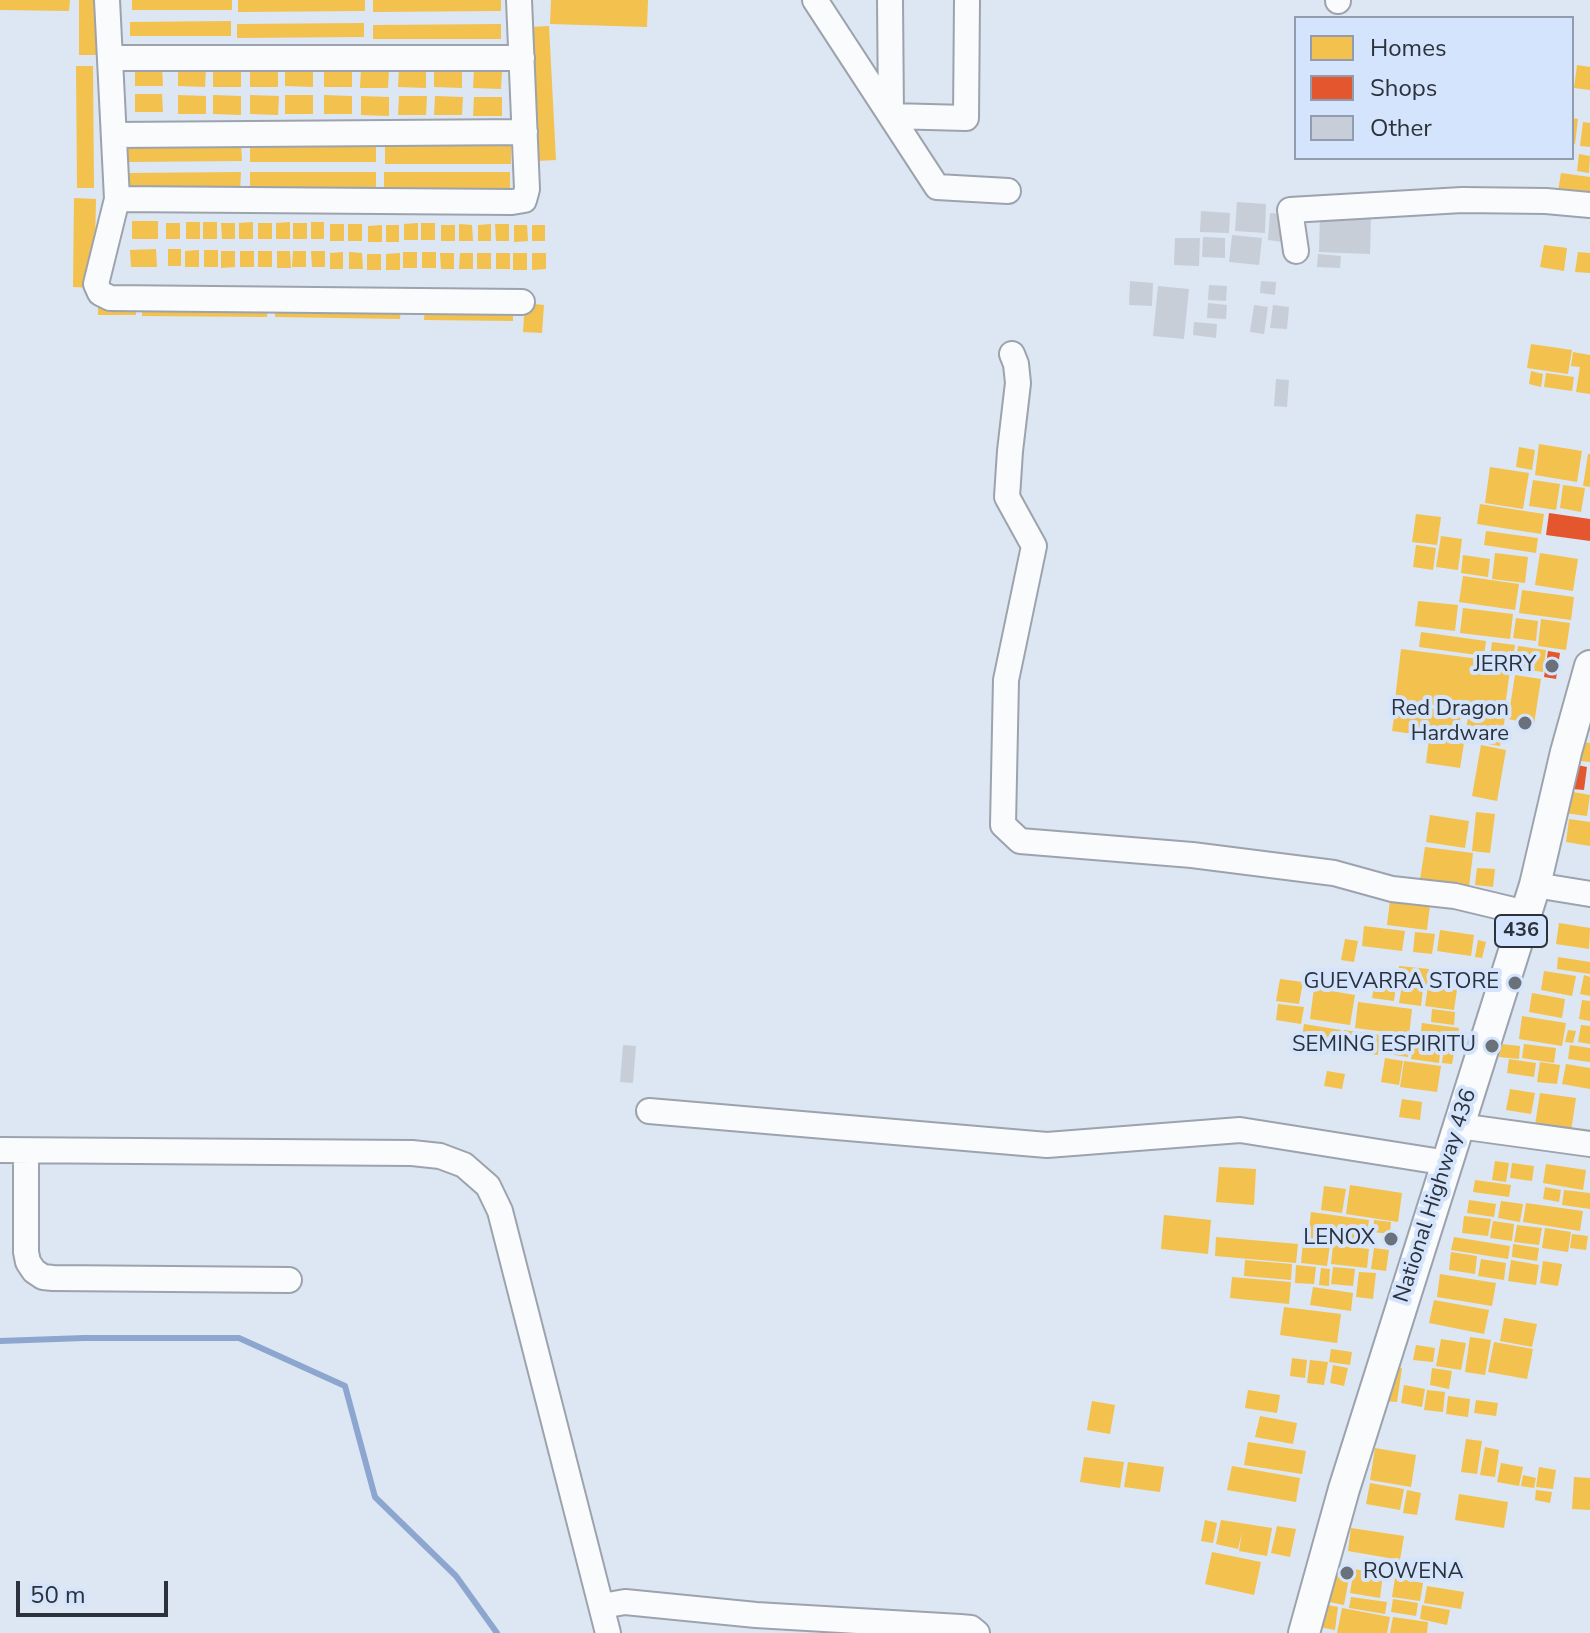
<!DOCTYPE html>
<html>
<head>
<meta charset="utf-8">
<style>
  body { margin:0 }
  #map { position:relative; width:1590px; height:1633px; overflow:hidden; background:#dde6f3; font-family:"Nunito Sans",sans-serif }
  canvas { display:block }
  .legend { position:absolute; left:1294px; top:16px; width:280px; height:144px; box-sizing:border-box; background:#d4e4fc; border:2px solid #919daf; margin:0; padding:10px 14px; list-style:none; font-size:24px; color:#2c323b }
  .legend li { display:flex; align-items:center; gap:16px; height:40px }
  .legend b { width:40px; border:2px solid #919daf }
  .scale { position:absolute; left:16px; top:1581px; width:152px; height:36px; box-sizing:border-box; border:4px solid #2c323b; border-top:0; padding-left:10px; font-size:24px; line-height:28px; white-space:nowrap; color:#2c323b; -webkit-text-stroke:6px #d4e4fc; paint-order:stroke }
</style>
</head>
<body>
<div id="map">
<canvas width="1590" height="1633"></canvas>
<ul class="legend">
<li><b style="height:22px;background:#f2c14e"></b>Homes</li>
<li><b style="height:22px;background:#e4572e"></b>Shops</li>
<li><b style="height:22px;background:#c7ced8"></b>Other</li>
</ul>
<div class="scale">50 m</div>
</div>
<script>
const ctx = document.querySelector('canvas').getContext('2d');
ctx.lineJoin = 'round';
function paint(path, color) {
  ctx.fillStyle = color;
  ctx.fill(path, 'evenodd');
}
function shape(rows) {
  const path = new Path2D();
  for (const r of rows) {
    path.moveTo(r[0], r[1]);
    for (let i = 2; i < r.length; i += 2) path.lineTo(r[i], r[i + 1]);
  }
  return path;
}
function stroke(path, color, width, dash) {
  ctx.strokeStyle = color;
  ctx.lineWidth = width;
  ctx.lineCap = dash ? 'butt' : 'round';
  ctx.setLineDash(dash || []);
  ctx.stroke(path);
}
function drawText(font, color, halo, rows, align = 'center') {
  ctx.font = font + ' "Nunito Sans",sans-serif';
  ctx.lineWidth = 8;
  ctx.setLineDash([]);
  ctx.textBaseline = 'middle';
  ctx.strokeStyle = halo;
  ctx.fillStyle = color;
  for (const [text, x, y, turn = 0] of rows) {
    ctx.save();
    ctx.translate(x, y);
    ctx.rotate((+turn || 0) * Math.PI / 180);
    ctx.textAlign = isNaN(turn) ? turn : align;
    if (halo) ctx.strokeText(text, 0, 0);
    ctx.fillText(text, 0, 0);
    ctx.restore();
  }
}
const homes = shape([
  [0,0,70,0,69,11,0,10],
  [79,0,97,0,97,55,79,55],
  [132,0,232,0,232,10,132,10],
  [238,0,365,0,365,11,238,12],
  [373,0,501,0,501,11,373,12],
  [551,0,648,0,647,27,550,24],
  [231,21,231,36,130,36,130,22],
  [364,23,364,37,237,38,237,24],
  [501,24,501,39,373,39,373,25],
  [549,26,556,160,537,161,530,27],
  [1577,65,1590,67,1590,90,1574,88],
  [76,66,93,66,94,188,77,188],
  [135,68,162,68,163,86,135,86],
  [178,68,206,68,205,87,178,86],
  [213,68,241,69,241,87,213,87],
  [250,68,278,69,278,87,250,87],
  [285,68,313,68,313,87,285,86],
  [324,68,352,69,352,87,324,87],
  [361,69,389,70,388,88,360,88],
  [399,69,426,69,426,88,398,87],
  [434,69,462,69,462,88,434,87],
  [474,70,502,70,501,89,473,88],
  [135,94,162,94,163,112,135,112],
  [178,95,206,96,206,114,178,114],
  [213,95,241,96,241,115,213,114],
  [250,95,279,96,278,115,250,114],
  [285,95,313,95,313,114,285,114],
  [324,95,352,96,352,114,324,114],
  [361,96,389,97,389,116,361,115],
  [399,96,427,96,426,115,398,115],
  [435,96,463,97,462,115,434,115],
  [474,97,502,97,502,116,473,116],
  [1572,118,1578,119,1575,144,1572,144],
  [1583,122,1590,123,1590,147,1580,146],
  [128,142,241,142,242,161,128,162],
  [376,142,376,162,250,162,250,143],
  [511,144,511,164,385,164,385,145],
  [1579,154,1590,156,1589,173,1577,171],
  [241,172,240,192,127,192,127,173],
  [250,172,376,172,376,191,250,192],
  [384,172,510,172,510,192,384,192],
  [1561,173,1590,177,1590,203,1557,198],
  [74,198,96,199,94,288,73,287],
  [132,221,158,221,158,239,132,239],
  [186,222,200,222,200,239,186,239],
  [203,222,217,222,217,239,203,239],
  [253,222,253,239,239,239,239,223],
  [290,222,290,239,276,239,276,223],
  [311,222,324,222,324,239,311,239],
  [166,223,180,223,180,239,166,239],
  [221,223,235,223,235,239,222,239],
  [258,223,272,223,272,239,258,239],
  [293,223,307,223,307,239,293,239],
  [418,223,418,240,404,240,404,224],
  [421,223,435,223,435,240,421,240],
  [330,224,344,224,344,241,330,241],
  [348,224,362,224,362,241,348,241],
  [459,224,472,225,473,241,459,241],
  [491,224,491,241,478,241,478,225],
  [495,224,509,224,509,241,496,241],
  [382,225,382,242,368,242,368,226],
  [386,225,399,225,399,242,386,242],
  [441,225,455,225,455,241,441,241],
  [514,225,527,225,528,241,514,242],
  [532,225,545,225,545,241,532,241],
  [1544,245,1567,248,1564,271,1540,267],
  [156,249,157,267,131,267,130,250],
  [168,249,181,249,181,266,168,266],
  [199,250,199,267,185,267,185,251],
  [204,250,218,250,218,267,204,267],
  [221,251,235,251,235,267,221,268],
  [240,251,254,251,254,267,240,267],
  [258,251,272,251,272,267,258,267],
  [277,251,290,251,291,268,277,268],
  [293,251,306,251,306,267,292,267],
  [311,251,325,251,325,267,312,267],
  [343,252,343,269,330,269,330,253],
  [349,252,362,253,363,269,349,269],
  [403,252,417,252,417,268,403,268],
  [422,252,436,252,436,268,422,268],
  [1578,252,1590,253,1590,273,1575,272],
  [400,253,400,270,386,270,386,254],
  [440,253,454,253,454,269,441,269],
  [460,253,473,253,473,269,459,269],
  [477,253,491,253,491,269,477,269],
  [496,253,510,253,510,269,496,269],
  [513,253,527,253,527,270,513,270],
  [532,253,546,253,546,269,532,270],
  [367,254,381,254,381,270,367,270],
  [98,300,136,301,136,315,98,315],
  [142,301,268,302,267,317,142,316],
  [275,302,401,303,400,319,275,317],
  [425,303,513,304,513,321,424,320],
  [525,303,544,305,542,333,523,332],
  [1531,344,1572,350,1568,374,1527,368],
  [1573,352,1590,355,1590,394,1576,392,1580,367,1571,366],
  [1531,371,1543,374,1541,387,1529,384],
  [1546,373,1574,377,1572,391,1544,387],
  [1539,444,1582,451,1577,482,1535,475],
  [1519,447,1535,450,1532,470,1516,467],
  [1588,454,1590,454,1590,487,1583,486],
  [1490,467,1529,473,1523,509,1485,503],
  [1533,480,1560,484,1556,510,1529,506],
  [1563,485,1585,488,1581,512,1560,508],
  [1480,504,1544,514,1541,534,1477,524],
  [1416,514,1441,517,1437,545,1412,542],
  [1486,531,1538,538,1536,553,1484,545],
  [1441,536,1462,539,1458,570,1436,567],
  [1416,545,1436,548,1433,570,1413,567],
  [1495,553,1528,557,1525,583,1492,579],
  [1540,553,1578,559,1573,591,1535,585],
  [1463,555,1490,559,1488,577,1461,573],
  [1463,576,1519,584,1515,610,1459,602],
  [1522,590,1574,597,1571,620,1519,613],
  [1418,601,1458,605,1455,631,1415,626],
  [1463,608,1513,614,1510,639,1460,633],
  [1516,618,1538,621,1536,641,1513,638],
  [1541,619,1570,623,1566,650,1538,646],
  [1421,632,1486,641,1484,656,1419,647],
  [1492,642,1515,645,1513,660,1490,657],
  [1518,646,1546,650,1543,672,1515,668],
  [1401,649,1511,663,1504,714,1395,700],
  [1515,675,1541,679,1534,724,1508,719],
  [1396,704,1461,712,1458,740,1392,731],
  [1469,712,1505,718,1500,746,1464,740],
  [1429,738,1464,743,1460,768,1426,763],
  [1584,742,1590,743,1590,762,1581,761],
  [1481,745,1506,750,1497,801,1472,796],
  [1568,791,1590,795,1587,816,1564,813],
  [1476,812,1495,814,1490,853,1472,851],
  [1430,815,1469,821,1465,848,1426,842],
  [1569,819,1590,822,1590,846,1566,842],
  [1425,847,1473,853,1469,887,1420,880],
  [1477,868,1495,869,1493,887,1475,885],
  [1390,900,1430,905,1427,930,1387,925],
  [1559,923,1590,928,1589,949,1556,944],
  [1364,926,1405,931,1402,951,1362,946],
  [1440,930,1474,935,1471,956,1437,951],
  [1415,932,1435,934,1432,954,1413,952],
  [1345,939,1358,941,1354,962,1341,960],
  [1478,940,1486,942,1482,958,1475,957],
  [1558,957,1590,962,1590,974,1557,969],
  [1399,966,1429,969,1427,985,1397,981],
  [1544,971,1576,976,1572,996,1541,990],
  [1584,975,1590,977,1590,996,1580,994],
  [1280,979,1303,982,1299,1004,1276,1001],
  [1375,982,1396,985,1394,1001,1372,998],
  [1402,985,1423,989,1421,1006,1399,1003],
  [1428,986,1457,990,1454,1010,1425,1006],
  [1314,988,1355,995,1350,1025,1310,1019],
  [1532,993,1565,999,1562,1018,1529,1012],
  [1582,1000,1590,1001,1590,1021,1579,1019],
  [1358,1002,1412,1009,1409,1035,1355,1028],
  [1278,1004,1304,1007,1301,1024,1276,1020],
  [1432,1009,1455,1012,1454,1025,1431,1022],
  [1522,1016,1566,1023,1562,1046,1519,1039],
  [1422,1023,1459,1028,1457,1044,1420,1039],
  [1304,1024,1341,1030,1338,1049,1301,1043],
  [1581,1025,1590,1026,1590,1044,1578,1042],
  [1344,1030,1380,1035,1378,1055,1341,1050],
  [1568,1030,1576,1031,1573,1043,1565,1042],
  [1382,1035,1411,1040,1408,1057,1380,1053],
  [1414,1041,1441,1045,1439,1063,1411,1059],
  [1501,1044,1520,1046,1519,1059,1499,1057],
  [1524,1044,1556,1048,1554,1063,1522,1058],
  [1570,1045,1590,1048,1590,1062,1568,1059],
  [1444,1046,1455,1048,1452,1064,1442,1063],
  [1385,1058,1403,1061,1399,1085,1381,1082],
  [1509,1059,1536,1063,1534,1077,1507,1073],
  [1404,1061,1441,1066,1437,1092,1400,1087],
  [1540,1062,1560,1065,1557,1084,1537,1082],
  [1566,1064,1590,1068,1590,1089,1562,1084],
  [1327,1071,1345,1074,1342,1089,1324,1086],
  [1510,1089,1535,1093,1531,1114,1506,1110],
  [1540,1093,1576,1098,1571,1131,1535,1125],
  [1402,1099,1422,1102,1420,1120,1399,1117],
  [1495,1161,1509,1163,1506,1182,1492,1180],
  [1512,1163,1534,1166,1532,1181,1510,1178],
  [1546,1164,1586,1170,1583,1190,1543,1183],
  [1219,1167,1256,1169,1254,1205,1216,1202],
  [1475,1180,1511,1185,1509,1197,1473,1192],
  [1350,1185,1402,1193,1398,1222,1346,1214],
  [1324,1186,1346,1189,1342,1213,1321,1210],
  [1545,1187,1561,1190,1559,1202,1543,1199],
  [1564,1190,1590,1193,1590,1209,1562,1205],
  [1469,1200,1496,1204,1494,1217,1467,1213],
  [1501,1201,1523,1204,1520,1222,1498,1218],
  [1526,1203,1583,1211,1580,1231,1523,1222],
  [1311,1212,1369,1220,1365,1246,1308,1238],
  [1164,1215,1211,1220,1208,1254,1161,1249],
  [1464,1216,1491,1219,1488,1236,1462,1233],
  [1374,1220,1391,1222,1390,1234,1373,1232],
  [1493,1221,1514,1224,1512,1241,1490,1238],
  [1517,1225,1542,1228,1539,1245,1514,1242],
  [1545,1228,1571,1232,1568,1252,1542,1248],
  [1572,1234,1588,1236,1586,1250,1570,1248],
  [1216,1237,1298,1244,1296,1263,1215,1256],
  [1454,1237,1510,1246,1508,1259,1451,1250],
  [1303,1241,1330,1245,1327,1266,1301,1263],
  [1513,1244,1539,1248,1537,1261,1512,1257],
  [1333,1245,1369,1249,1367,1268,1331,1264],
  [1374,1248,1389,1250,1386,1271,1371,1269],
  [1451,1252,1477,1256,1475,1274,1449,1270],
  [1481,1259,1506,1263,1504,1280,1478,1276],
  [1245,1260,1292,1264,1291,1280,1244,1276],
  [1511,1260,1539,1265,1536,1285,1508,1281],
  [1543,1261,1562,1264,1558,1286,1540,1283],
  [1296,1265,1316,1267,1314,1284,1295,1283],
  [1333,1267,1355,1269,1353,1286,1331,1284],
  [1321,1268,1330,1269,1329,1286,1319,1285],
  [1359,1272,1376,1273,1373,1299,1356,1297],
  [1440,1274,1496,1283,1492,1306,1437,1297],
  [1232,1277,1291,1282,1289,1304,1230,1298],
  [1313,1287,1353,1293,1351,1311,1310,1305],
  [1434,1300,1489,1310,1484,1334,1429,1323],
  [1284,1307,1341,1314,1337,1343,1280,1335],
  [1504,1318,1537,1324,1532,1347,1500,1341],
  [1470,1337,1491,1340,1485,1375,1465,1372],
  [1441,1339,1466,1343,1461,1370,1436,1366],
  [1494,1342,1533,1349,1527,1379,1488,1372],
  [1416,1345,1435,1348,1433,1362,1413,1360],
  [1331,1349,1352,1352,1350,1365,1329,1362],
  [1292,1358,1307,1360,1305,1378,1290,1376],
  [1310,1360,1328,1362,1324,1385,1307,1383],
  [1333,1365,1348,1368,1344,1386,1330,1383],
  [1390,1366,1402,1368,1397,1402,1385,1401],
  [1432,1368,1452,1371,1449,1389,1430,1385],
  [1404,1385,1425,1389,1422,1407,1401,1403],
  [1248,1390,1280,1395,1277,1413,1245,1408],
  [1427,1390,1445,1392,1443,1412,1424,1410],
  [1448,1396,1470,1399,1468,1417,1446,1414],
  [1476,1400,1498,1403,1496,1416,1474,1413],
  [1092,1401,1115,1405,1110,1434,1087,1430],
  [1260,1416,1297,1423,1293,1444,1255,1437],
  [1466,1439,1482,1441,1477,1474,1461,1472],
  [1248,1442,1306,1451,1302,1474,1244,1465],
  [1485,1447,1499,1450,1495,1477,1480,1475],
  [1375,1448,1416,1455,1411,1487,1370,1480],
  [1084,1457,1124,1462,1120,1488,1080,1482],
  [1128,1462,1164,1467,1160,1492,1124,1487],
  [1501,1463,1523,1467,1519,1486,1497,1482],
  [1232,1466,1300,1478,1296,1502,1227,1490],
  [1539,1467,1556,1470,1553,1489,1536,1487],
  [1523,1475,1536,1478,1534,1488,1521,1486],
  [1574,1477,1590,1478,1590,1510,1572,1509],
  [1370,1483,1404,1489,1400,1510,1366,1504],
  [1407,1490,1421,1493,1417,1515,1403,1513],
  [1536,1490,1552,1492,1550,1503,1535,1500],
  [1459,1494,1508,1502,1504,1528,1455,1520],
  [1205,1520,1217,1523,1213,1543,1201,1541],
  [1221,1520,1272,1528,1267,1556,1239,1551,1242,1532,1238,1549,1216,1544],
  [1277,1526,1296,1529,1290,1557,1271,1553],
  [1351,1528,1404,1536,1400,1560,1348,1551],
  [1212,1552,1261,1562,1254,1595,1205,1584],
  [1354,1569,1383,1574,1380,1598,1350,1593],
  [1328,1575,1349,1578,1344,1605,1324,1601],
  [1395,1578,1423,1583,1420,1601,1392,1597],
  [1427,1586,1464,1592,1461,1609,1424,1603],
  [1351,1597,1387,1602,1385,1614,1349,1608],
  [1393,1599,1418,1603,1416,1616,1391,1612],
  [1318,1603,1338,1607,1335,1630,1314,1626],
  [1422,1605,1450,1610,1447,1625,1420,1619],
  [1342,1608,1390,1617,1387,1633,1337,1633],
  [1393,1617,1428,1622,1427,1633,1390,1633]
]);
const shops = shape([
  [1549,513,1590,519,1590,541,1546,535],
  [1548,651,1560,653,1556,679,1544,677],
  [1577,765,1587,767,1584,790,1573,789]
]);
const stream = shape([
  [0,1341,84,1338,239,1338,345,1386,375,1497,456,1576,497,1633]
]);
const building = shape([
  [1237,202,1266,204,1265,233,1235,231],
  [1201,211,1230,213,1229,233,1200,232],
  [1270,213,1284,214,1282,242,1268,240],
  [1320,216,1371,218,1370,254,1319,252],
  [1232,235,1262,238,1259,265,1229,262],
  [1203,237,1225,238,1225,258,1202,257],
  [1175,238,1200,238,1199,266,1174,265],
  [1318,254,1341,256,1340,268,1317,267],
  [1130,281,1153,283,1152,306,1129,305],
  [1261,281,1276,282,1275,295,1260,293],
  [1209,285,1227,286,1226,301,1208,300],
  [1158,286,1189,289,1184,339,1153,336],
  [1208,303,1227,305,1226,319,1207,318],
  [1254,305,1268,307,1264,334,1250,332],
  [1273,305,1289,307,1287,329,1270,328],
  [1194,322,1217,324,1216,338,1193,335],
  [1276,379,1289,380,1287,407,1274,406],
  [623,1045,636,1046,633,1083,620,1082]
]);
const minor = shape([
  [107,0,117,199,96,284,100,293,110,298,522,302],
  [815,0,937,187,1008,191],
  [890,0,891,116,966,118,967,0],
  [1338,1,1338,0],
  [110,58,522,58],
  [114,135,525,132],
  [117,199,512,202,524,200,527,189,519,0],
  [1296,251,1290,210,1462,200,1546,201,1590,205],
  [1012,354,1016,364,1018,383,1010,451,1007,497,1034,546,1006,680,1003,825,1020,841,1192,855,1334,873,1392,889,1455,896,1526,913],
  [1535,885,1590,894],
  [649,1111,1047,1145,1240,1130,1448,1163],
  [1459,1126,1590,1144],
  [0,1150,412,1153,440,1156,464,1165,488,1186,500,1211,608,1633],
  [26,1151,26,1252,28,1262,34,1271,43,1277,53,1278,289,1280],
  [602,1606,625,1602,756,1615,960,1627,971,1628,977,1633]
]);
const major = shape([
  [1304,1633,1344,1489,1535,885,1566,752,1590,666]
]);
const markers = [
  [1552,666,8,"#6a717b"],
  [1525,723,8,"#6a717b"],
  [1515,983,8,"#6a717b"],
  [1492,1046,8,"#6a717b"],
  [1391,1239,8,"#6a717b"],
  [1347,1573,8,"#6a717b"]
];
const shields = [
  [1521,931,52]
];
const shieldNames = [
  ["436",1521,931]
];
const poiNames = [
  ["JERRY",1536,666],
  ["Red Dragon",1509,710],
  ["Hardware",1509,735],
  ["GUEVARRA STORE",1499,983],
  ["SEMING ESPIRITU",1476,1046],
  ["LENOX",1375,1239],
  ["ROWENA",1363,1573,"left"]
];
const streetNames = [
  ["National Highway 436",1436,1196,-72]
];
paint(homes, '#f2c14e');
paint(shops, '#e4572e');
stroke(stream, '#8ca6cf', 6);
paint(building, '#c7ced8');
stroke(minor, '#9ca3ad', 28);
stroke(major, '#9ca3ad', 34);
stroke(minor, '#fafbfd', 24);
stroke(major, '#fafbfd', 30);
for (const [x, y, r, color] of markers) {
  const dot = new Path2D();
  dot.arc(x, y, r, 0, 2 * Math.PI);
  ctx.fillStyle = color;
  ctx.fill(dot);
  stroke(dot, '#d4e4fc', 3);
}
for (const [x, y, w] of shields) {
  const box = new Path2D();
  box.roundRect(x - w / 2, y - 16, w, 32, 6);
  ctx.fillStyle = '#d4e4fc';
  ctx.fill(box);
  stroke(box, '#2c323b', 2);
}
drawText('bold 20px', '#2c323b', null, shieldNames);
drawText('22px', '#2c323b', '#d4e4fc', poiNames, 'right');
drawText('22px', '#2c323b', '#d4e4fc', streetNames);
</script>
</body>
</html>
